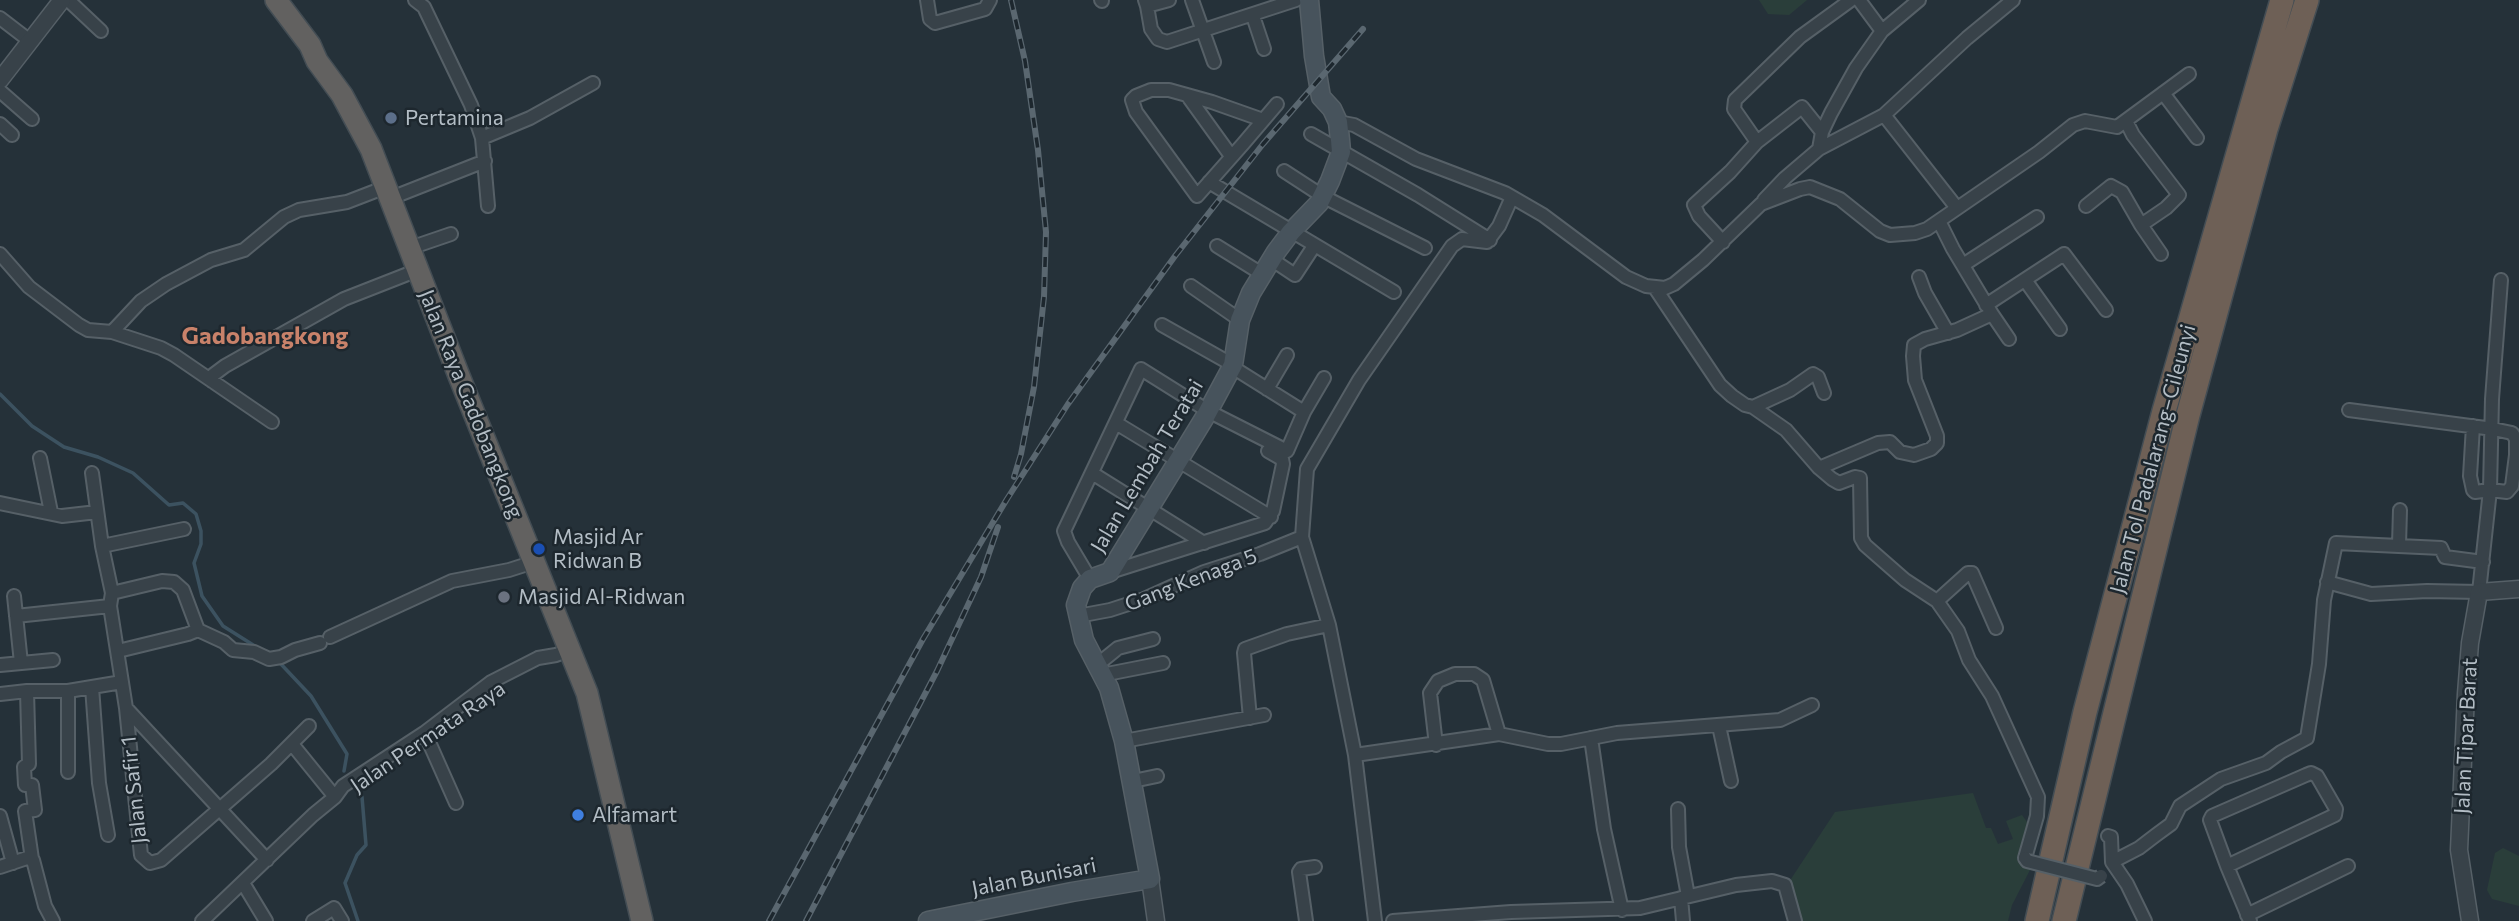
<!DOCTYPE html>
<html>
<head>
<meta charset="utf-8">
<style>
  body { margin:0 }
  canvas { display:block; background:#253139 }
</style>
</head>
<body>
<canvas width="2519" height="921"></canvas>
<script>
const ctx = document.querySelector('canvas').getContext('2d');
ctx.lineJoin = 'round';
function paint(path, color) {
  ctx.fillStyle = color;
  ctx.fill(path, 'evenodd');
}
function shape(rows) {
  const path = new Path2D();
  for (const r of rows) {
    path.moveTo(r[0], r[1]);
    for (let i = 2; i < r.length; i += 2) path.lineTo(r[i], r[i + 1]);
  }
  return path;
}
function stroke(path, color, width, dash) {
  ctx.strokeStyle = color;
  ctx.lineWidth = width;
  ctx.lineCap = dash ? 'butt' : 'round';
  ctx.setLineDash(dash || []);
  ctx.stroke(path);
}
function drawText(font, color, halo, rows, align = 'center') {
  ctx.font = font + ' Commissioner,sans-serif';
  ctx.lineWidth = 5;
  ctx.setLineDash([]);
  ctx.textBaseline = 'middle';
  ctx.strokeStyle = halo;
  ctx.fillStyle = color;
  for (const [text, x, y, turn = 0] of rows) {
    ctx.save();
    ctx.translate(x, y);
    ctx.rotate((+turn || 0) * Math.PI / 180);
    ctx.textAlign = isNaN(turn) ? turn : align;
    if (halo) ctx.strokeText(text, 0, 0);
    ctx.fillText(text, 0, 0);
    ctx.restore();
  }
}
const green = shape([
  [1759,0,1807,0,1789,15,1768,14],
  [1973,793,1986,828,1991,828,1998,844,2013,839,2006,821,2022,815,2030,826,2031,868,2012,905,2008,921,1798,921,1789,882,1835,812],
  [2503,848,2519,856,2519,906,2492,899,2487,890,2495,853]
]);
const stream = shape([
  [0,394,32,426,64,447,98,457,133,473,169,505,183,503,196,514,201,531,201,544,194,563,202,596,223,626,258,648],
  [279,662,311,696,347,754,344,771],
  [358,921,345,883,357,855,366,845,362,797]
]);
const minor = shape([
  [68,0,101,31],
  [415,0,424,7,471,105,482,138,488,206],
  [927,0,930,19,935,23,985,9,990,0],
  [1101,0,1102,1],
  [1145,0,1147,6,1169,0],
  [1192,0,1214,62],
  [1859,0,1882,31],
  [1147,6,1151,29,1158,39,1167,42,1296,0],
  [1253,16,1264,49],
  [0,18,30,41],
  [0,91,32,119],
  [2163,93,2197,138],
  [1187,95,1231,156],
  [1884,115,1957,208],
  [1263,120,1212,102,1169,90,1151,90,1136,96,1132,100,1136,112,1197,196,1243,144,1277,104],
  [1338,122,1354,125,1416,159,1505,193,1543,215,1626,277,1646,286,1665,288,1674,284,1703,260,1761,204,1800,189,1810,187,1840,199,1880,231,1890,235,1915,233,1927,229,2039,152,2073,125,2085,121,2117,127,2189,74],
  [0,124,12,135],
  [1311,134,1418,195,1490,240],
  [482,138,530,118,593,83],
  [1757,142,1802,107,1822,132],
  [1819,149,1822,132,1831,113,1856,68,1882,31,1919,0],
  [1284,171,1324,197,1425,248],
  [1209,182,1394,292],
  [391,198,485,161],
  [1764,200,1785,178,1819,149,1884,115,1967,38,2013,0],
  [2086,206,2111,186,2122,192,2141,225,2166,208,2179,195,2133,135,2126,121],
  [2141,225,2161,254],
  [1723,242,1699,216,1694,205,1730,172,1757,142,1734,109,1735,100,1800,37,1851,0],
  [1217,246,1262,274],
  [410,248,451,234],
  [0,254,29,287,79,325,88,330,112,332,141,301,166,284,211,260,244,250,284,217,299,210,347,202,386,187],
  [1271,259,1295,275,1314,246],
  [1963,265,2037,217],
  [1919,277,1925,293,1948,333],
  [2025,280,2060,329],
  [1191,286,1240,320],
  [1655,288,1720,385,1732,396,1745,405,1753,407,1786,430,1819,468,1832,479,1839,483,1855,477,1860,478,1861,538,1865,545,1905,580,1937,601,1958,631,1969,660,1992,696,2038,797,2037,816,2025,858],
  [1986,305,2064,254,2106,310],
  [1992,314,2009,339],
  [1162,325,1233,365,1237,370,1304,412],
  [112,332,161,348,174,355,272,422],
  [212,381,213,375,225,366,344,299,418,270],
  [1267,389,1287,355],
  [1753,407,1790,390,1813,374,1818,377,1824,393],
  [2349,410,2493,429,2512,433,2516,439,2516,455,2512,486,2507,492,2490,490,2475,492,2473,490,2470,476,2473,426],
  [1116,423,1271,517],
  [40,458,51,512],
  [1819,468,1878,443,1890,442,1900,452,1914,455,1931,449,1937,443,1937,436,1915,380,1913,356,1914,345,1925,339,1957,330,1992,314,1953,249,1939,221],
  [92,473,102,546,112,593,110,606,126,708,141,855,150,863,161,860,271,764,309,726],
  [1092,473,1204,543],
  [0,503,62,516,97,512],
  [2399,545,2400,510],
  [102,546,184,529],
  [1110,572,1265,523,1273,511,1283,464,1282,459,1268,451],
  [1090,579,1068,542,1064,531,1141,369,1208,411,1287,451,1304,412,1324,378],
  [2327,582,2371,594,2427,591,2479,592,2490,490,2492,399,2501,280],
  [112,593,162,581,174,582,183,590,198,630,224,642,233,650,254,652,269,659,281,657,295,650,320,643],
  [14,596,21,663],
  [1937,601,1968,573,1972,573,1996,628],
  [16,616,110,606],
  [1078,616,1110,610,1144,599,1204,572,1260,554,1302,537],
  [330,637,452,581,509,570,534,562],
  [118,651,188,634,198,630],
  [0,665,53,660],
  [1097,665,1118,648,1153,639],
  [1102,675,1163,663],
  [92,687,99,783,108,835],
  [27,691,29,764,24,767,25,785,32,785,35,810,25,811,32,859],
  [68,691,68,772],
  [0,694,27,691,68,691,122,682],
  [126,708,267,860],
  [1250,718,1244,653,1245,649,1287,634,1329,625],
  [1719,726,1731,781],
  [1591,738,1604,829,1622,910],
  [428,740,456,803],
  [1124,741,1264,715],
  [292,744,335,797],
  [1436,745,1430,693,1438,681,1455,674,1474,674,1483,680,1499,734],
  [1355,755,1499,734,1548,744,1561,744,1617,733,1780,720,1812,705],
  [1133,781,1157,776],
  [1678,809,1679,847,1688,896],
  [0,816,13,863],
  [2108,836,2111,837,2112,862,2139,848,2156,835,2171,824,2180,806,2221,779,2266,763,2281,752,2307,738,2319,664,2324,600,2336,543,2441,548,2445,557,2483,562],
  [2112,862,2127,884,2145,921],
  [2227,866,2335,815,2336,809,2317,776,2311,773,2306,775,2212,816,2210,820,2227,866,2250,921],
  [0,867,27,858,33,860,45,906,53,921],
  [243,883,266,921],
  [1681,898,1683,921],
  [2247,915,2348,866],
  [202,921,313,815,335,797,343,786,424,733,491,682,538,658,556,655,569,650],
  [313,921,334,908,342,921],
  [1306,921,1299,872,1301,869,1315,867],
  [1375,921,1355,755,1329,625,1302,537,1307,469,1359,380,1452,246,1462,239,1487,242,1499,226,1512,197],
  [1393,921,1511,912,1640,908,1736,885,1772,881,1785,885,1795,921]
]);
const tertiary = shape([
  [0,80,62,0],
  [1150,879,1156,921],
  [2470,921,2459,850,2466,694,2470,643,2479,592,2519,589]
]);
const secondary = shape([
  [928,921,1072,892,1150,879,1124,741,1109,688,1084,640,1076,605,1082,588,1090,579,1110,572,1205,417,1233,365,1240,320,1251,293,1276,252,1291,232,1319,203,1330,181,1341,152,1340,140,1338,122,1332,109,1321,97,1314,56,1309,0]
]);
const trunk = shape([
  [276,0,310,45,317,61,342,95,371,149,459,376,587,693,642,921]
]);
const motorway = shape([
  [2037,921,2085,712,2164,411,2282,0],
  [2064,921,2188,415,2266,129,2307,0]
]);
const rail = shape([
  [1011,0,1025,61,1038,150,1046,232,1044,297,1034,387,1021,454,1014,477],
  [769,921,923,639,1007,499,1068,404,1175,256,1263,144,1363,29],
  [806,921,937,671,981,577,998,527]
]);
const minorBridge = shape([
  [2025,858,2027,861,2097,879,2101,876]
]);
const markers = [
  [391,118,7,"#5c6f8a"],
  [539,549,7,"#1a4fb4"],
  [504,597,7,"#6b7280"],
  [578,815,7,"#3f7fe0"]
];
const poiNames = [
  ["Pertamina",405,118],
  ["Masjid Ar",553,537],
  ["Ridwan B",553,561],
  ["Masjid Al-Ridwan",518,597],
  ["Alfamart",592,815]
];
const streetNames = [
  ["Jalan Raya Gadobangkong",471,404,68],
  ["Jalan Tol Padalarang–Cileunyi",2153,459,-75],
  ["Jalan Lembah Teratai",1147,466,-59],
  ["Gang Kenaga 5",1191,580,-21],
  ["Jalan Tipar Barat",2466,736,-87],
  ["Jalan Permata Raya",428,737,-34],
  ["Jalan Safir 1",134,790,-96],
  ["Jalan Bunisari",1034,877,-11]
];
const quarterNames = [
  ["Gadobangkong",265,336]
];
paint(green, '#2a3e3a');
stroke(stream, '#3c5260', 3.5);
stroke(minor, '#566067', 16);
stroke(tertiary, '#566067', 19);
stroke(secondary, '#566067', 21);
stroke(trunk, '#434d54', 24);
stroke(motorway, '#434d54', 26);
stroke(minor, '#384249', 12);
stroke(tertiary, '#384249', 16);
stroke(secondary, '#47535c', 18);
stroke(trunk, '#626160', 21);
stroke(motorway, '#6e6056', 23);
stroke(rail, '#5a6770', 6);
stroke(rail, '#1d272e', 3.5, [10]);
stroke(minorBridge, '#566067', 16, []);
stroke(minorBridge, '#384249', 12);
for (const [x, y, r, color] of markers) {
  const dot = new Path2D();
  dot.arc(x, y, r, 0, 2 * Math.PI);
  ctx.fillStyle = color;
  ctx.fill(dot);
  stroke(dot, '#1d272e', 2.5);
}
drawText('21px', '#b3bdc5', '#1d272e', poiNames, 'left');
drawText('21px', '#b3bdc5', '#1d272e', streetNames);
drawText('bold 24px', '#c9826a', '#1d272e', quarterNames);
</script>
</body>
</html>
